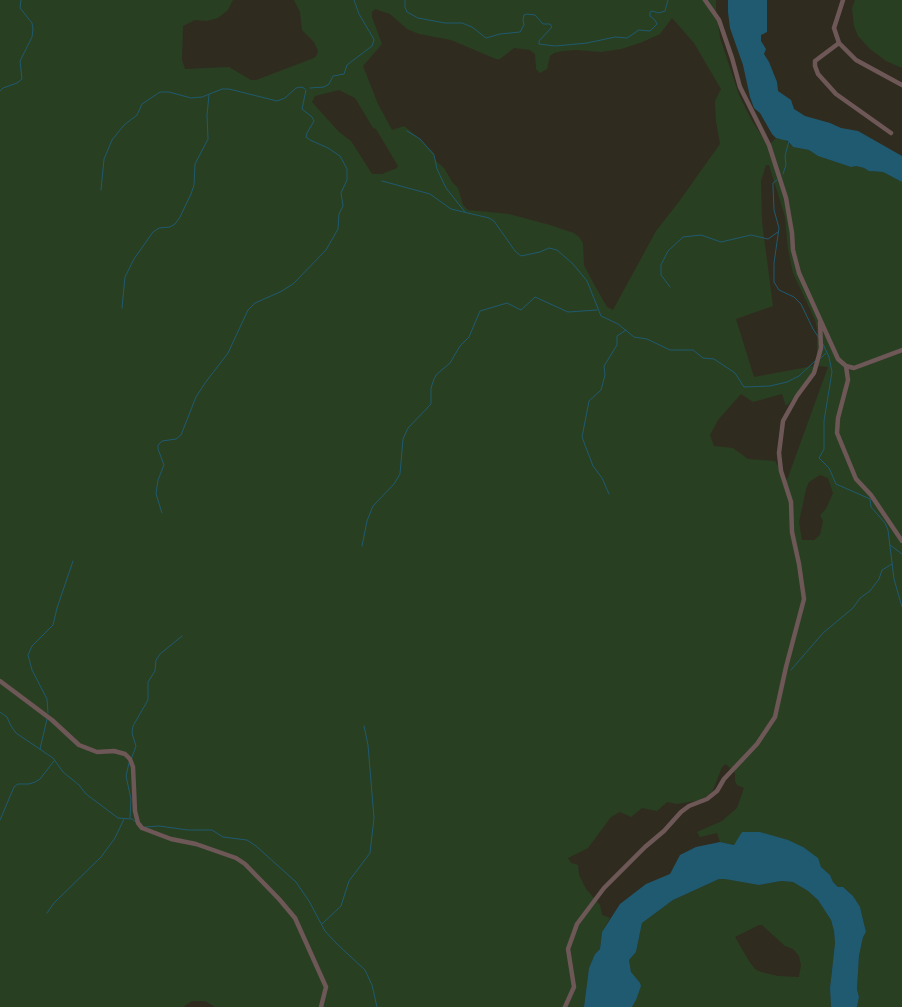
<!DOCTYPE html>
<html>
<head>
<meta charset="utf-8">
<style>
  body { margin:0 }
  canvas { display:block; background:#2f2b1e }
</style>
</head>
<body>
<canvas width="902" height="1007"></canvas>
<script>
const ctx = document.querySelector('canvas').getContext('2d');
ctx.lineJoin = 'round';
function paint(path, color) {
  ctx.fillStyle = color;
  ctx.fill(path, 'evenodd');
}
function shape(rows) {
  const path = new Path2D();
  for (const r of rows) {
    path.moveTo(r[0], r[1]);
    for (let i = 2; i < r.length; i += 2) path.lineTo(r[i], r[i + 1]);
  }
  return path;
}
function stroke(path, color, width, dash) {
  ctx.strokeStyle = color;
  ctx.lineWidth = width;
  ctx.lineCap = dash ? 'butt' : 'round';
  ctx.setLineDash(dash || []);
  ctx.stroke(path);
}
const green = shape([
  [0,0,233,0,228,10,218,18,207,21,195,20,183,26,182,60,185,69,229,67,251,80,256,80,314,58,317,55,318,51,314,42,302,30,300,12,294,0,716,0,716,10,720,38,739,95,751,119,768,146,776,138,784,139,793,147,809,150,818,156,851,167,856,166,864,168,869,171,883,172,902,182,902,1007,857,1007,859,997,857,989,859,956,863,937,866,932,861,911,853,896,843,887,838,887,833,882,830,875,821,867,817,858,798,845,760,832,742,832,735,845,720,842,717,833,700,837,697,832,722,821,737,808,744,788,737,785,735,781,735,773,726,764,722,767,713,790,708,795,700,800,677,804,667,802,657,811,642,808,631,817,620,812,611,817,588,848,568,858,571,863,578,865,579,875,586,889,600,905,602,915,610,918,602,932,600,949,595,954,589,968,584,1007,215,1007,205,1001,192,1001,183,1007,0,1007],
  [375,9,390,14,407,29,419,34,451,40,496,59,500,59,514,48,530,50,535,54,536,69,540,73,547,69,550,56,554,53,563,51,577,50,601,52,621,49,640,43,660,34,672,18,694,43,721,89,715,101,716,121,720,144,678,203,656,231,613,310,607,307,590,277,584,265,583,243,579,237,574,233,550,225,509,214,468,210,463,205,458,188,452,182,444,168,435,160,434,153,420,139,404,126,392,130,378,104,363,66,382,44,372,17,372,12],
  [339,90,355,98,373,128,376,129,398,166,397,168,382,174,372,174,351,141,339,132,312,102,315,96],
  [766,165,769,165,785,217,788,249,793,273,815,320,817,329,817,356,813,366,754,377,736,319,773,306,762,222,761,181],
  [819,366,828,367,787,480,775,461,748,459,733,448,714,446,710,435,718,420,741,394,753,402,782,394,786,406,803,389],
  [820,475,828,478,833,493,826,509,820,515,823,521,820,535,814,540,802,540,799,522,806,489,809,482],
  [855,0,902,0,902,68,886,61,870,49,858,36,854,26,852,8],
  [719,879,729,879,759,885,781,881,793,882,808,891,818,900,831,920,834,931,835,943,830,988,831,1007,632,1007,636,1000,629,960,636,952,642,923,673,900],
  [759,925,762,925,785,946,793,949,799,956,801,965,799,977,778,976,761,972,755,969,749,961,735,937]
]);
const water = shape([
  [728,0,767,0,767,32,761,35,761,41,766,49,764,54,769,62,777,82,778,91,791,100,794,109,805,116,830,123,841,128,858,131,902,156,902,182,883,172,869,171,864,168,856,166,851,167,818,156,809,150,793,147,788,141,776,138,772,134,760,113,754,108,750,97,743,65,730,28,728,12],
  [742,832,760,832,788,840,803,847,818,858,821,867,830,875,833,882,838,887,843,887,853,896,860,907,866,932,863,937,859,956,857,989,859,997,857,1007,831,1007,830,988,835,943,834,931,831,920,818,900,808,891,793,882,781,881,759,885,725,879,719,879,673,900,642,923,636,952,629,960,631,972,640,983,641,986,636,1000,632,1007,584,1007,589,968,595,954,600,949,602,932,620,904,646,884,670,874,680,855,696,847,720,842,734,845]
]);
const stream = shape([
  [405,0,405,7,407,12,418,18,445,23,462,23,472,27,486,38,500,34,520,32,524,25,523,20,524,15,527,14,535,15,543,24,550,24,552,27,539,41,539,44,555,46,587,43,615,37,627,38,639,30,650,31,657,24,655,20,650,16,650,12,652,11,659,13,665,11,668,0],
  [310,88,324,87,329,84,333,76,344,74,347,65,372,46,374,40,372,36,359,14,354,0],
  [0,91,3,88,17,83,22,79,20,61,32,37,33,29,32,23,20,8,21,0],
  [407,131,420,139,434,155,437,169,446,188,465,212],
  [783,174,786,165,785,156,789,141],
  [777,180,773,183,773,186,774,210,779,228,774,263,774,282,779,290,794,297,801,304,813,329,819,338],
  [382,181,430,194,451,209,489,218,494,221,515,251,521,256,540,252,549,248,557,250,573,264,587,281,601,316,618,324,634,337,647,339,670,350,693,350,703,358,714,359,735,373,744,387,770,386,787,382,799,376,815,361],
  [101,190,104,159,112,140,124,125,137,115,142,104,160,92,169,92,191,98,202,97,222,89,229,89,277,101,285,98,296,88,302,87,305,89],
  [670,287,661,275,661,265,668,251,683,237,701,235,721,242,751,235,768,239,778,232],
  [122,308,125,277,134,259,153,232,159,228,170,227,175,224,180,217,191,194,194,185,195,164,208,139,207,115,209,95],
  [823,344,829,357,832,372,824,421,824,449,819,458,829,468,836,484,870,499,871,507,885,523,888,530,894,579,902,607],
  [821,358,826,353],
  [609,494,602,478,593,466,582,437,589,401,601,390,605,375,604,366,617,345,617,336,626,330],
  [162,513,156,494,158,480,164,465,158,449,158,445,162,441,176,439,181,435,196,397,205,383,228,353,248,310,255,303,280,292,293,284,326,250,338,229,339,214,343,206,341,193,347,180,347,169,340,156,328,148,310,140,306,137,307,133,314,121,312,117,302,109,306,90],
  [890,545,902,554],
  [362,546,367,521,373,506,394,484,400,474,403,439,408,428,431,404,431,388,434,379,437,374,450,363,460,346,469,337,480,311,507,303,521,310,535,297,568,312,597,310],
  [791,670,823,633,853,608,860,598,870,591,879,579,882,570,892,564],
  [0,712,7,717,11,726,16,733,53,758,63,772,79,785,86,794,118,818,132,819,136,822],
  [48,713,47,699,32,670,28,655,32,646,53,625,57,608,73,561],
  [40,749,47,719],
  [132,757,136,746,132,733,133,726,148,700,148,682,155,671,156,660,160,654,182,636],
  [129,763,126,776,131,799,130,818],
  [0,820,14,787,18,784,29,784,35,782,40,779,54,761],
  [145,827,159,826,188,830,212,830,223,837,247,840,256,846,296,882,309,901,325,931,336,943,365,970,372,985,377,1007],
  [47,913,54,903,101,857,115,838,124,819],
  [322,924,341,906,349,881,370,853,374,818,368,745,364,726]
]);
const street = shape([
  [705,0,719,20,732,58,740,87,769,145,786,198,792,233,793,250,799,273,838,359,846,366,854,368,902,350],
  [843,0,834,28,839,43,856,60,902,85],
  [839,43,815,61,815,66,818,74,836,94,891,133],
  [846,366,848,380,838,418,837,433,856,479,871,495,902,541],
  [0,681,52,720,79,745,97,752,114,751,125,754,130,759,133,767,135,811,138,823,142,828,171,839,196,844,236,858,245,864,279,899,295,918,326,987,321,1007],
  [565,1007,574,987,568,949,577,924,604,888,645,847,664,831,681,812,689,806,707,799,717,791,724,779,757,744,775,717,786,667,804,599,799,564,792,532,791,502,781,471,779,453,783,421,797,396,814,373,821,348,820,322]
]);
paint(green, '#293f22');
paint(water, '#1f5a70');
stroke(stream, '#1f5a70', 1);
stroke(street, '#6e5757', 4.5);
</script>
</body>
</html>
